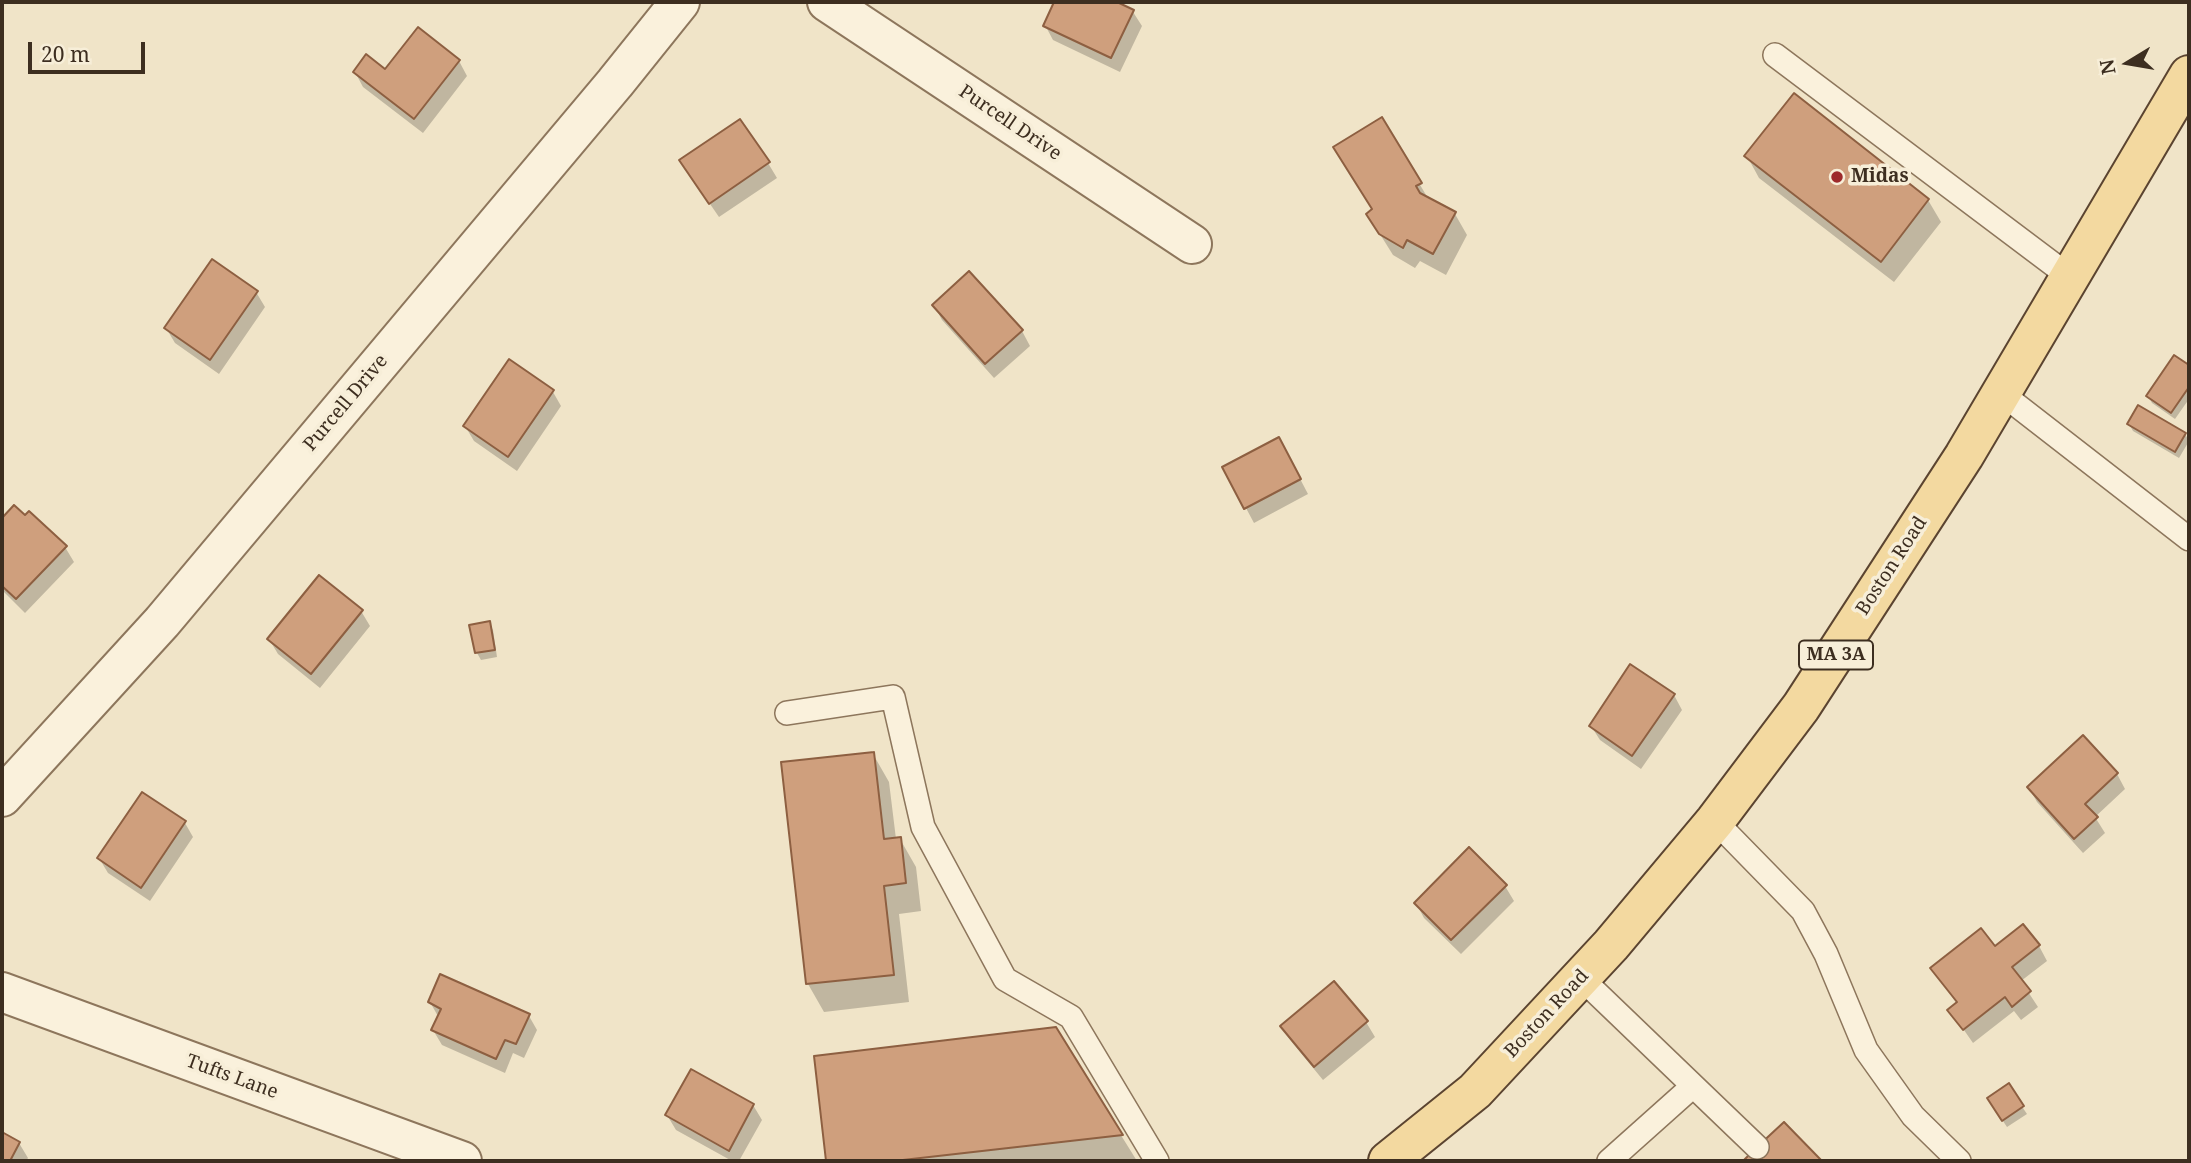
<!DOCTYPE html>
<html>
<head>
<meta charset="utf-8">
<style>
  body { margin:0 }
  #map { position:relative; width:2191px; height:1163px; overflow:hidden; background:#f0e4c8; font-family:"Noto Serif",serif }
  canvas { display:block }
  .frame { position:absolute; inset:0; border:4px solid #3d2e20; pointer-events:none }
  .north { position:absolute; left:2093px; top:28px; width:70px; height:70px; -webkit-text-stroke:5px #f7eed8; paint-order:stroke; rotate:259deg; font-size:19px; font-weight:700; line-height:28px; text-align:center; color:#3d2e20 }
  .north::after { content:''; display:block; margin:auto; width:24px; height:32px; background:#3d2e20; clip-path:polygon(50% 0,100% 100%,50% 72%,0 100%) }
  .scale { position:absolute; left:28px; top:42px; width:117px; height:32px; box-sizing:border-box; border:4px solid #3d2e20; border-top:0; padding-left:9px; font-size:21px; line-height:24px; white-space:nowrap; color:#3d2e20; -webkit-text-stroke:5px #f7eed8; paint-order:stroke }
</style>
</head>
<body>
<div id="map">
<canvas width="2191" height="1163"></canvas>
<div class="frame"></div>
<div class="north">N</div>
<div class="scale">20 m</div>
</div>
<script>
const ctx = document.querySelector('canvas').getContext('2d');
ctx.lineJoin = 'round';
function paint(path, color) {
  ctx.fillStyle = color;
  ctx.fill(path, 'evenodd');
}
function shape(rows) {
  const path = new Path2D();
  for (const r of rows) {
    path.moveTo(r[0], r[1]);
    for (let i = 2; i < r.length; i += 2) path.lineTo(r[i], r[i + 1]);
  }
  return path;
}
function stroke(path, color, width, dash) {
  ctx.strokeStyle = color;
  ctx.lineWidth = width;
  ctx.lineCap = dash ? 'butt' : 'round';
  ctx.setLineDash(dash || []);
  ctx.stroke(path);
}
function drawText(font, color, halo, rows, align = 'center') {
  ctx.font = font + ' "Noto Serif",serif';
  ctx.lineWidth = 7;
  ctx.setLineDash([]);
  ctx.textBaseline = 'middle';
  ctx.strokeStyle = halo;
  ctx.fillStyle = color;
  for (const [text, x, y, turn = 0] of rows) {
    ctx.save();
    ctx.translate(x, y);
    ctx.rotate((+turn || 0) * Math.PI / 180);
    ctx.textAlign = isNaN(turn) ? turn : align;
    if (halo) ctx.strokeText(text, 0, 0);
    ctx.fillText(text, 0, 0);
    ctx.restore();
  }
}
const shadow = shape([
  [1056,2,1113,2,1133,12,1142,26,1120,72,1053,40,1045,25],
  [459,61,467,76,423,133,363,87,355,72,385,72],
  [1381,119,1429,200,1455,214,1467,235,1446,275,1420,261,1415,268,1393,255,1368,215,1374,210],
  [1747,156,1928,200,1941,222,1894,282,1759,178],
  [768,163,777,178,719,217,690,175],
  [256,292,265,307,219,374,175,343,166,328],
  [934,305,1022,331,1030,346,994,378,942,320],
  [2174,357,2189,368,2189,399,2175,419,2152,403,2148,396],
  [553,392,561,406,517,471,474,441,465,426],
  [2129,424,2185,434,2189,441,2179,458,2133,431],
  [1287,454,1308,494,1254,523,1224,467],
  [14,508,65,547,74,562,25,613,2,590,2,521],
  [361,611,370,626,320,688,278,654,269,639],
  [489,623,493,630,497,657,481,660,477,653],
  [1674,695,1682,710,1641,769,1600,740,1591,726],
  [873,754,889,782,896,839,900,839,916,867,921,911,899,914,909,1002,824,1012,808,984,783,764],
  [2117,774,2125,789,2095,817,2105,833,2083,853,2037,802,2029,788],
  [185,823,193,837,150,901,108,873,99,858],
  [1505,886,1514,901,1461,954,1424,918,1416,903],
  [2039,946,2047,961,2021,981,2038,1007,2021,1020,2014,1011,1973,1043,1950,1010,1957,1004,1933,969,1995,949],
  [430,1002,529,1016,537,1030,524,1058,513,1053,505,1073,442,1045,433,1030,439,1018],
  [1366,1022,1375,1037,1323,1080,1291,1041,1282,1027],
  [1055,1029,1137,1161,828,1161,816,1058],
  [2008,1086,2027,1114,2007,1127,1993,1106],
  [753,1105,762,1120,739,1161,732,1161,676,1130,667,1115],
  [2,1134,19,1143,28,1158,26,1161,2,1161]
]);
const building = shape([
  [1054,2,1117,2,1134,10,1111,58,1043,26,1054,2],
  [418,27,460,60,414,119,353,72,366,54,385,69,418,27],
  [1794,93,1929,199,1881,262,1744,156,1794,93],
  [1382,117,1422,183,1416,186,1420,193,1456,212,1433,254,1407,240,1403,248,1379,234,1366,214,1372,209,1333,147,1382,117],
  [740,119,770,162,709,204,679,160,740,119],
  [212,259,258,291,210,360,164,328,212,259],
  [969,271,1023,330,985,364,932,305,969,271],
  [2174,355,2189,365,2189,387,2171,413,2146,396,2174,355],
  [509,359,554,390,508,457,463,426,509,359],
  [2138,405,2186,433,2175,452,2127,424,2138,405],
  [1279,437,1301,479,1244,509,1222,467,1279,437],
  [14,505,25,515,29,511,67,546,16,599,2,586,2,518,14,505],
  [319,575,363,610,311,674,267,639,319,575],
  [490,621,495,650,475,653,469,625,490,621],
  [1630,664,1675,694,1632,756,1589,726,1630,664],
  [2083,735,2118,773,2085,804,2098,817,2074,839,2027,787,2083,735],
  [874,752,884,839,901,837,906,883,884,886,894,975,806,984,781,762,874,752],
  [142,792,186,821,141,888,97,858,142,792],
  [1469,847,1507,885,1451,940,1414,903,1469,847],
  [2023,924,2040,945,2012,967,2031,991,2012,1007,2005,997,1963,1030,1947,1010,1957,1002,1930,968,1981,928,1995,946,2023,924],
  [440,974,530,1014,516,1044,505,1040,496,1059,431,1030,441,1009,428,1002,440,974],
  [1334,981,1368,1021,1314,1067,1280,1026,1334,981],
  [1056,1027,1123,1135,894,1161,826,1161,814,1056,1056,1027],
  [691,1069,754,1104,729,1151,665,1115,691,1069],
  [2009,1083,2024,1106,2002,1121,1987,1098,2009,1083],
  [1784,1122,1822,1161,1743,1161,1757,1147,1784,1122],
  [2,1132,20,1142,10,1161,2,1161,2,1132]
]);
const service = shape([
  [1775,55,2070,277],
  [2001,393,2189,539],
  [787,713,893,697,923,827,1005,979,1071,1017,1157,1161],
  [1715,821,1803,911,1826,954,1866,1050,1913,1116,1959,1161],
  [1581,978,1757,1147],
  [1609,1161,1693,1086]
]);
const minor = shape([
  [827,2,1192,244],
  [2,797,162,622,615,83,680,2],
  [2,992,462,1161]
]);
const primary = shape([
  [1388,1161,1475,1091,1611,945,1715,821,1801,707,1964,456,2189,75]
]);
const markers = [
  [1837,177,7,"#9e2a2b"]
];
const shields = [
  [1836,655,74]
];
const shieldNames = [
  ["MA 3A",1836,655]
];
const streetNames = [
  ["Purcell Drive",1010,123,34],
  ["Purcell Drive",346,403,-50],
  ["Boston Road",1892,566,-57],
  ["Boston Road",1547,1014,-47],
  ["Tufts Lane",232,1077,20]
];
const poiNames = [
  ["Midas",1851,177]
];
paint(shadow, '#0003');
paint(building, '#cf9f7d');
stroke(building, '#8d5f41', 2);
stroke(service, '#8d765c', 26);
stroke(minor, '#8d765c', 42);
stroke(primary, '#5b4430', 42);
stroke(service, '#faf1dc', 23);
stroke(minor, '#faf1dc', 38);
stroke(primary, '#f3d9a0', 38);
for (const [x, y, r, color] of markers) {
  const dot = new Path2D();
  dot.arc(x, y, r, 0, 2 * Math.PI);
  ctx.fillStyle = color;
  ctx.fill(dot);
  stroke(dot, '#f7eed8', 2.5);
}
for (const [x, y, w] of shields) {
  const box = new Path2D();
  box.roundRect(x - w / 2, y - 14.5, w, 29, 5);
  ctx.fillStyle = '#f7eed8';
  ctx.fill(box);
  stroke(box, '#3d2e20', 2);
}
drawText('bold 18px', '#3d2e20', null, shieldNames);
drawText('19px', '#3d2e20', '#f7eed8', streetNames);
drawText('bold 19px', '#3d2e20', '#f7eed8', poiNames, 'left');
</script>
</body>
</html>
